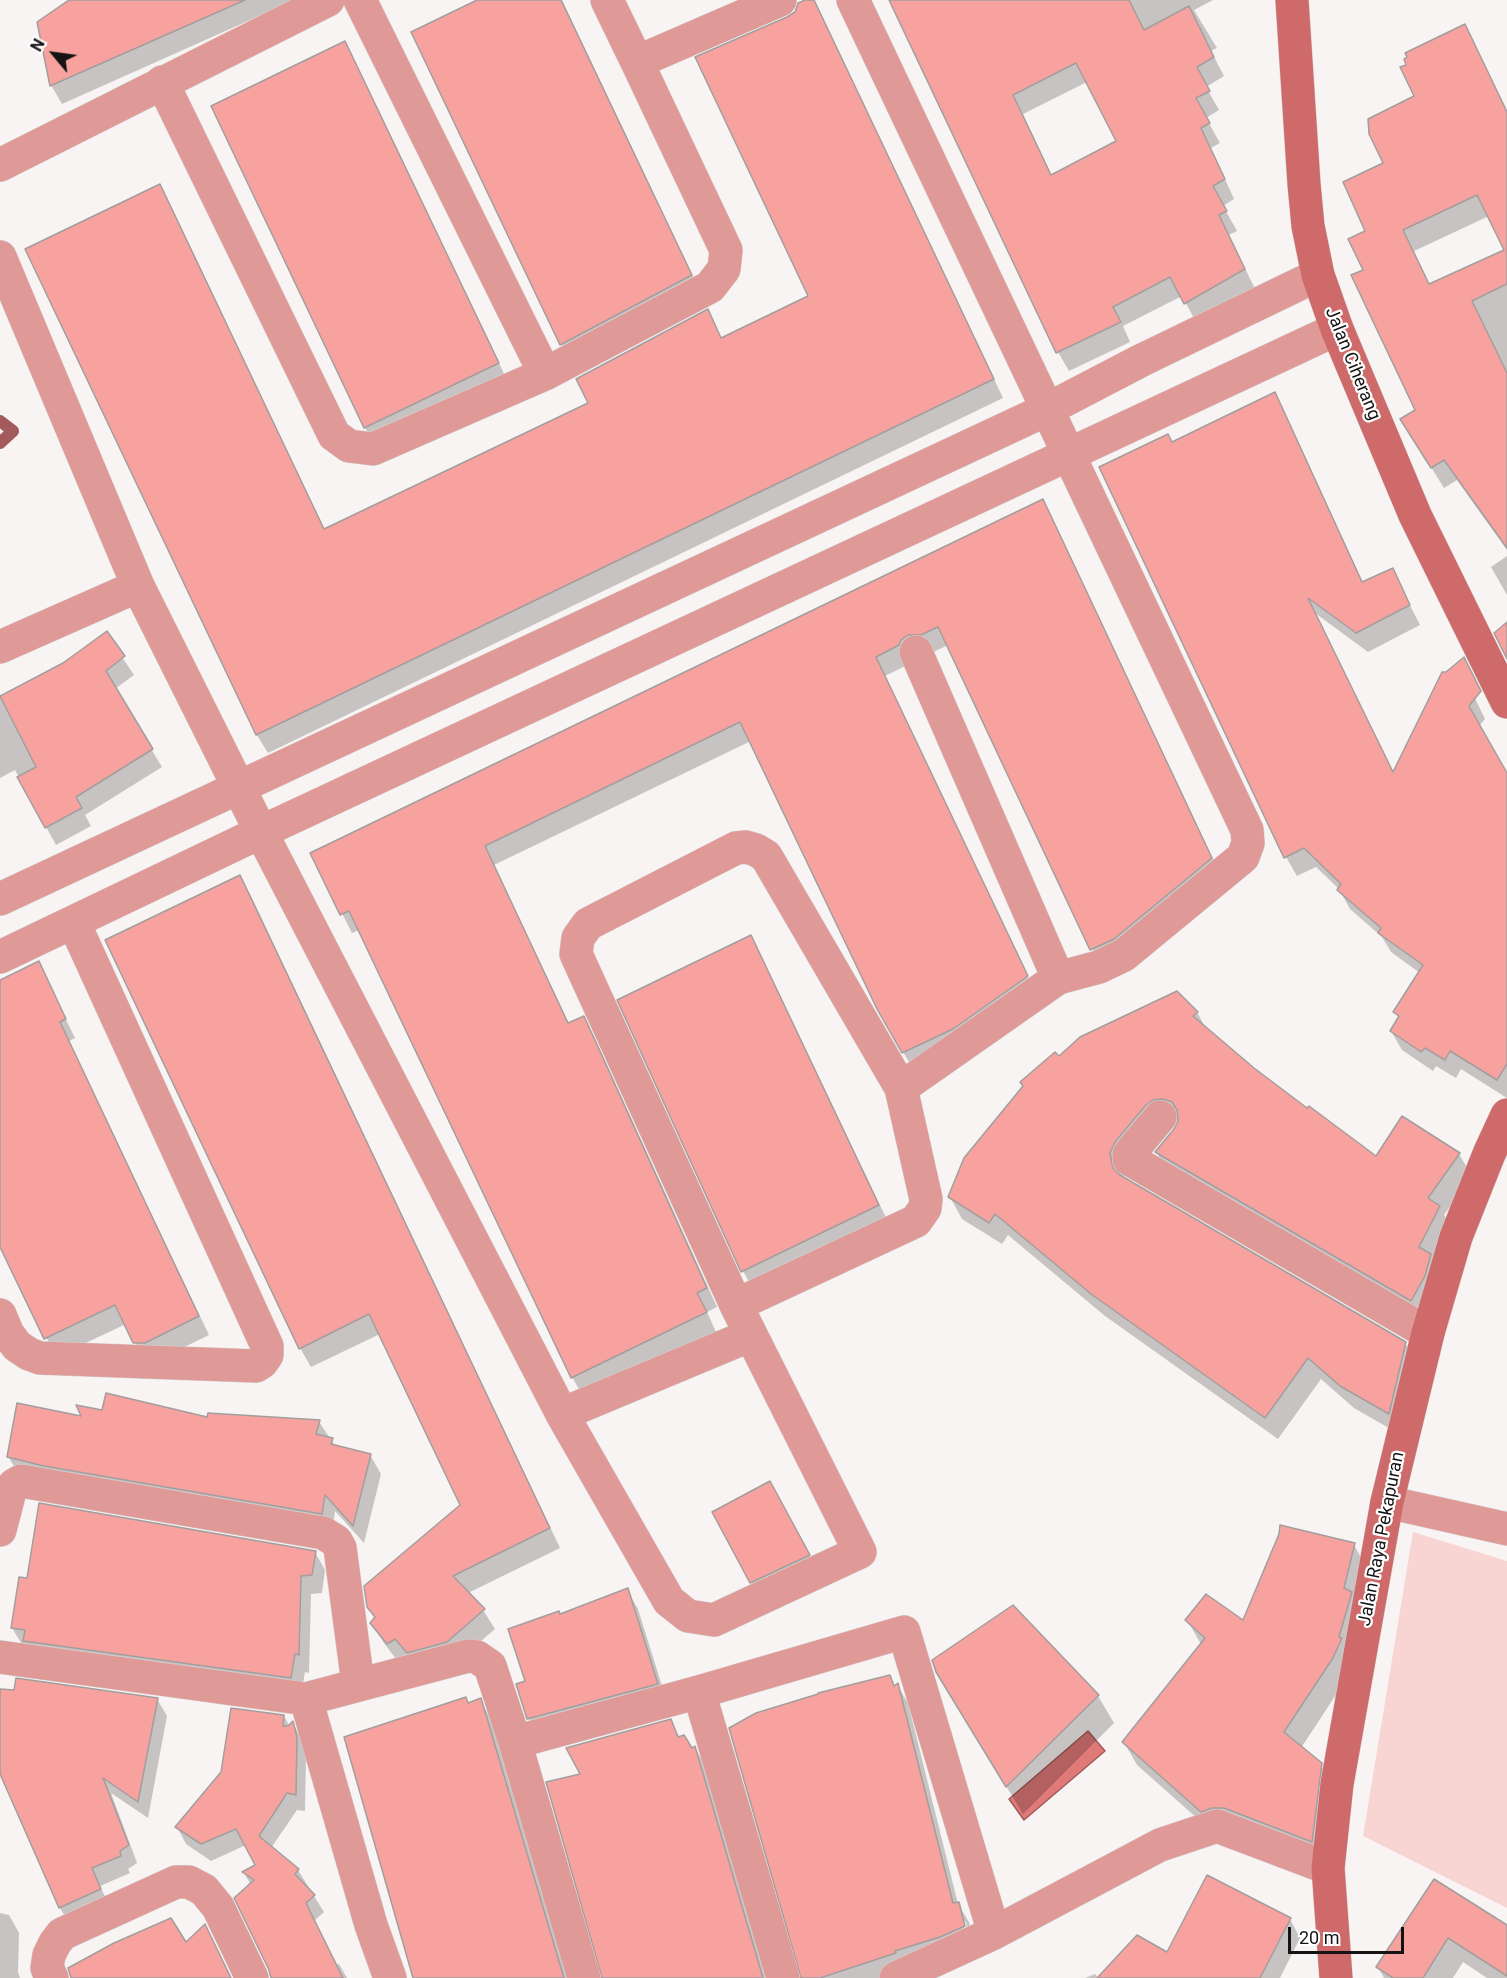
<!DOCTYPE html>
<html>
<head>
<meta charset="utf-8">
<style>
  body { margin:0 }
  #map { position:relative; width:1507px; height:1978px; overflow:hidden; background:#f9f4f4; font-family:Roboto,sans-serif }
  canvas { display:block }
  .north { position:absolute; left:24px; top:24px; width:60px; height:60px; -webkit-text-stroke:4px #fff; paint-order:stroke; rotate:299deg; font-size:16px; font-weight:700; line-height:24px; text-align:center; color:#151313 }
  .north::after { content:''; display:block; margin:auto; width:21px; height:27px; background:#151313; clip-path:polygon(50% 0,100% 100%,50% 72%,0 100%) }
  .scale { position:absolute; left:1288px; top:1927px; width:116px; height:27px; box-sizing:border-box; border:3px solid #151313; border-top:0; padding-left:8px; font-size:18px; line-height:21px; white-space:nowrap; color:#151313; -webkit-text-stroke:4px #fff; paint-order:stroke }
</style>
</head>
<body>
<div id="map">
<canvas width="1507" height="1978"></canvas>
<div class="north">N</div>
<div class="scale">20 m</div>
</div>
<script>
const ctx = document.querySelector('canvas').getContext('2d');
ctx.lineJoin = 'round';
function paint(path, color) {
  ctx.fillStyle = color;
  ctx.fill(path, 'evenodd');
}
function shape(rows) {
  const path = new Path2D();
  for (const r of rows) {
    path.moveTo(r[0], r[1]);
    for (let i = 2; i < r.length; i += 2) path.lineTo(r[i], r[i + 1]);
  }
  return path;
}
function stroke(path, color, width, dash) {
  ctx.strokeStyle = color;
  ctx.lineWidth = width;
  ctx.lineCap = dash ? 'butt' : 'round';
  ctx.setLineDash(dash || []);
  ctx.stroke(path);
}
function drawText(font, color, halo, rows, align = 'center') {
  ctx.font = font + ' Roboto,sans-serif';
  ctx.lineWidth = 4.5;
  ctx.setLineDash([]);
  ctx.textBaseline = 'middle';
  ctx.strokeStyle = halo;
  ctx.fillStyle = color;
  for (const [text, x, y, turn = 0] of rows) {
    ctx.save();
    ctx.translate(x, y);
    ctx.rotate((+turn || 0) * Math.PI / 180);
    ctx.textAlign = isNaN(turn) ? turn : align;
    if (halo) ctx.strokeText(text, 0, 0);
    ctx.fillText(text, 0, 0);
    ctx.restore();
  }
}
const green = shape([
  [1413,1532,1507,1561,1507,1908,1363,1836]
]);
const water = shape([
  [1088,1731,1105,1751,1024,1820,1009,1799,1088,1731]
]);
const shadow = shape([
  [71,0,295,0,62,104,51,85],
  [481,0,562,0,701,294,572,363,561,344],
  [808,0,812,0,822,17,1003,398,268,753,257,735,27,249,170,204,325,531,590,403,707,311,722,339,810,296,788,19],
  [890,0,1213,0,1194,10,1217,48,1211,51,1224,76,1206,87,1219,110,1206,118,1220,143,1211,148,1234,199,1223,206,1237,231,1229,235,1255,289,1196,322,1182,296,1123,326,1130,342,1069,371,1058,352],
  [1087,82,1118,142,1052,176,1023,114],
  [1465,26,1507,111,1507,248,1489,216,1414,251,1430,286,1507,262,1507,550,1457,480,1444,488,1414,440,1416,411,1365,270,1367,232,1385,164,1416,97],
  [345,43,355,61,508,382,376,446,365,428,213,106],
  [1274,394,1285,413,1363,583,1392,570,1420,625,1368,652,1315,613,1394,774,1468,684,1485,719,1479,726,1507,773,1507,1098,1461,1069,1456,1078,1436,1066,1433,1071,1402,1050,1391,1031,1399,1019,1395,1012,1420,973,1391,952,1382,937,1350,909,1339,889,1316,867,1297,876,1286,857,1172,444],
  [1042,501,1053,520,1222,878,1102,968,1092,949,948,645,885,676,1037,996,914,1071,878,1008,751,741,494,865,569,1024,583,1018,594,1036,717,1307,707,1312,716,1332,583,1396,572,1377,359,930,352,933,312,854],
  [1507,556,1507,595,1491,567],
  [106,633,134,675,115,689,162,767,85,815,91,826,56,845,15,770,0,778,0,698,64,665],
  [240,876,251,896,560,1548,468,1593,483,1610,495,1629,458,1661,399,1663,384,1643,372,1623,375,1619,368,1607,462,1506,380,1334,311,1367,300,1348],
  [750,937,761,956,889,1224,753,1289,743,1271],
  [38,963,75,1038,69,1041,209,1335,156,1361,145,1361,126,1324,56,1357,0,1243,0,981],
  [1197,1012,1206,1029,1254,1069,1307,1110,1376,1158,1402,1118,1459,1154,1472,1176,1444,1215,1452,1229,1424,1322,1169,1174,1157,1153,1180,1122,1166,1121,1127,1164,1123,1179,1405,1343,1418,1366,1401,1435,1354,1408,1321,1379,1278,1439,1105,1316,1008,1235,1002,1244,962,1219,950,1197,1059,1059],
  [103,1412,208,1419,319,1422,336,1447,370,1455,381,1474,364,1543,335,1511,332,1532,19,1475,8,1456,84,1419],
  [780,1501,819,1574,762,1600,751,1582],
  [1354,1545,1367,1568,1345,1681,1301,1748,1320,1764,1334,1788,1325,1864,1215,1834,1137,1765,1124,1742,1201,1644,1187,1620,1243,1622],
  [315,1552,325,1570,322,1593,311,1594,309,1673,305,1672,301,1696,23,1646,12,1628,29,1580],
  [627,1590,638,1609,667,1702,539,1737,529,1719,518,1685,527,1681,560,1616],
  [889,1677,895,1687,897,1685,908,1703,958,1904,969,1922,975,1945,886,1978,805,1978],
  [961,1918,966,1922,968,1933,966,1933],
  [1098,1696,1114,1723,1023,1814,954,1700],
  [157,1699,167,1716,148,1818,111,1793,137,1863,128,1869,130,1873,100,1886,110,1907,70,1925,60,1908,0,1770,0,1710],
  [480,1700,491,1719,569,1978,415,1978,469,1704],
  [284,1716,290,1727,293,1724,302,1739,306,1755,305,1811,297,1810,271,1848,298,1870,314,1896,324,1912,314,1921,336,1965,339,1964,347,1978,272,1978,251,1885,244,1873,257,1866,246,1845,211,1861,186,1844,177,1827],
  [670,1721,680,1738,692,1750,695,1748,706,1767,769,1978,604,1978,583,1775],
  [1435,1881,1507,1927,1507,1978,1487,1978,1463,1962,1453,1978,1384,1978,1378,1967],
  [0,1913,9,1915,19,1933,18,1972,20,1978,0,1978],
  [1290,1919,1300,1938,1280,1978,1123,1978,1168,1954],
  [1095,1974,1098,1978,1085,1978]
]);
const stream = shape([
  [0,421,13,431,0,443]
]);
const building = shape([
  [69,0,245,0,50,86,37,22,69,0],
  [477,0,561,0,692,275,560,345,411,32,477,0],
  [805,0,814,0,994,379,256,735,25,249,160,184,324,529,588,403,576,379,708,309,721,338,808,296,695,57,787,17,795,12,798,3,805,0],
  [889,0,1129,0,1144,30,1189,6,1214,57,1197,67,1210,91,1196,98,1210,123,1201,128,1225,179,1213,186,1227,211,1219,215,1245,269,1184,304,1170,277,1113,307,1121,322,1056,353,889,0],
  [1076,63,1116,141,1051,175,1013,95,1076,63],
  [1465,24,1507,112,1507,284,1472,301,1507,373,1507,548,1444,460,1431,468,1400,419,1415,410,1351,275,1363,270,1348,239,1365,231,1343,182,1383,163,1369,134,1368,119,1414,96,1400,67,1406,65,1404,59,1407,57,1405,53,1465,24],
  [1477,195,1504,250,1429,284,1403,230,1477,195],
  [345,41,499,363,364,428,211,106,345,41],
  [1275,392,1362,582,1393,568,1410,605,1356,633,1308,598,1393,772,1442,672,1446,672,1464,657,1481,691,1469,706,1507,773,1507,1064,1497,1080,1450,1051,1445,1060,1425,1048,1421,1052,1390,1031,1399,1016,1393,1012,1423,965,1378,933,1381,928,1337,890,1341,884,1304,848,1284,858,1099,467,1168,434,1172,442,1275,392],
  [1043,499,1212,858,1114,939,1090,950,938,627,921,635,908,635,901,640,899,645,876,657,1028,976,953,1029,902,1053,877,1009,740,722,485,846,568,1023,584,1016,707,1288,697,1293,707,1312,571,1378,349,911,340,915,310,853,1043,499],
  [1507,622,1507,659,1494,633,1507,622],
  [107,631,125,656,106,671,153,749,76,797,82,808,45,828,17,777,36,767,0,696,63,663,107,631],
  [240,875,550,1528,453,1576,485,1609,447,1642,407,1653,395,1639,387,1644,370,1623,375,1617,367,1607,364,1586,460,1505,369,1314,299,1349,105,940,240,875],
  [751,935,879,1205,741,1272,617,1000,751,935],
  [39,961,66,1019,60,1022,199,1316,145,1343,133,1343,115,1305,44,1339,0,1247,0,980,39,961],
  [1177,991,1198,1012,1193,1016,1254,1068,1307,1108,1309,1106,1376,1156,1402,1116,1460,1153,1428,1198,1440,1206,1419,1247,1431,1254,1425,1276,1411,1301,1155,1152,1174,1129,1178,1121,1177,1110,1172,1102,1163,1099,1153,1100,1146,1105,1115,1142,1110,1153,1113,1168,1120,1175,1406,1342,1389,1414,1340,1386,1308,1358,1265,1418,1091,1294,995,1214,989,1223,948,1197,964,1158,1023,1086,1020,1082,1055,1052,1059,1056,1080,1037,1177,991],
  [106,1393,207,1417,208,1413,320,1420,316,1434,333,1438,331,1444,371,1454,353,1526,325,1495,322,1514,44,1466,7,1457,17,1403,81,1416,76,1405,102,1410,106,1393],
  [770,1481,810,1555,750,1583,712,1512,770,1481],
  [39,1503,316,1551,312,1575,301,1576,299,1655,295,1654,291,1678,23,1641,25,1630,11,1628,19,1577,27,1578,39,1503],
  [1280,1525,1355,1543,1344,1588,1352,1592,1339,1637,1342,1638,1333,1658,1284,1732,1322,1763,1312,1842,1224,1808,1212,1808,1201,1812,1122,1742,1205,1638,1185,1620,1206,1594,1243,1620,1279,1534,1280,1525],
  [628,1588,658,1684,527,1719,516,1684,525,1681,508,1629,559,1611,560,1614,628,1588],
  [1013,1605,1099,1695,1006,1787,936,1672,932,1660,1013,1605],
  [890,1675,894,1686,898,1683,953,1903,959,1902,965,1926,940,1937,895,1951,896,1953,820,1978,801,1978,729,1728,756,1713,818,1694,818,1693,890,1675],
  [16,1678,158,1698,138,1802,103,1778,129,1845,120,1851,121,1856,92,1868,101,1889,59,1908,0,1774,0,1689,14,1690,16,1678],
  [466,1697,468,1703,481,1698,564,1978,413,1978,344,1737,466,1697],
  [231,1708,284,1715,283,1726,288,1726,293,1721,297,1737,296,1795,287,1793,259,1836,299,1869,295,1874,315,1895,306,1903,343,1978,271,1978,269,1970,234,1898,254,1880,242,1872,255,1865,236,1829,201,1844,175,1827,221,1772,231,1708],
  [671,1719,678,1737,684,1735,692,1748,695,1746,763,1978,602,1978,546,1782,580,1774,566,1748,671,1719],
  [1207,1875,1291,1918,1260,1978,1097,1978,1137,1935,1167,1952,1207,1875],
  [1434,1879,1507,1925,1507,1976,1448,1938,1423,1978,1393,1978,1376,1967,1434,1879],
  [171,1918,186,1942,205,1924,231,1978,71,1978,68,1968,114,1943,171,1918]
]);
const street = shape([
  [360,0,545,374],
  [607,0,637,62,780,0],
  [162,82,334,435,349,446,373,449,545,374,710,287,724,269,726,250,637,62],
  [0,165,328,0],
  [0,257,138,586,261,832,562,1414,669,1601,688,1616,714,1620,860,1552,736,1305,916,1221,925,1208,926,1199,901,1088,1058,978,1099,967,1124,955,1243,857,1248,843,1247,830,853,0],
  [0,647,138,586],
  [916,652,1058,978],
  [0,899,1048,409,1142,360,1318,275],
  [0,957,261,832,1337,329],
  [1160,1117,1129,1154,1129,1159,1428,1333],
  [736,1305,576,954,578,938,588,924,736,848,746,847,756,850,766,856,901,1088],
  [0,1315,8,1334,17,1346,29,1354,40,1358,256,1366,262,1362,267,1355,267,1346,74,923],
  [562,1414,751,1335],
  [1387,1502,1507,1529],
  [0,1530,10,1491,14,1485,21,1481,323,1533,336,1541,340,1548,358,1684],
  [0,1657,306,1699],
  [699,1692,783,1978],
  [515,1742,584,1978],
  [52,1978,47,1968,49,1955,55,1943,62,1934,176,1882,189,1882,204,1890,218,1907,252,1978],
  [390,1978,371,1925,306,1699,468,1656,477,1657,490,1666,515,1742,699,1692,904,1632,994,1933],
  [896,1978,994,1933,1160,1845,1217,1826,1328,1868]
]);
const secondary = shape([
  [1292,0,1304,184,1308,226,1318,275,1337,329,1415,515,1507,702],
  [1336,1978,1328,1868,1337,1784,1387,1502,1428,1333,1456,1237,1489,1154,1507,1115]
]);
const streetNames = [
  ["Jalan Ciherang",1352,364,68],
  ["Jalan Raya Pekapuran",1382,1539,-79]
];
paint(green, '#f8d4d2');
paint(water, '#df7a78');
stroke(water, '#a25b5a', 1.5);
paint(shadow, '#0003');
stroke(stream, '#a25b5a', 12);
paint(building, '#f7a29f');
stroke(building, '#a29e9e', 1.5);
stroke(street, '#d5d0d0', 34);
stroke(secondary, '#d5d0d0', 34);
stroke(street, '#df9a97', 33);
stroke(secondary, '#ce6a69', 33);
drawText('18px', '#151313', '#fff', streetNames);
</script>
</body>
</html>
